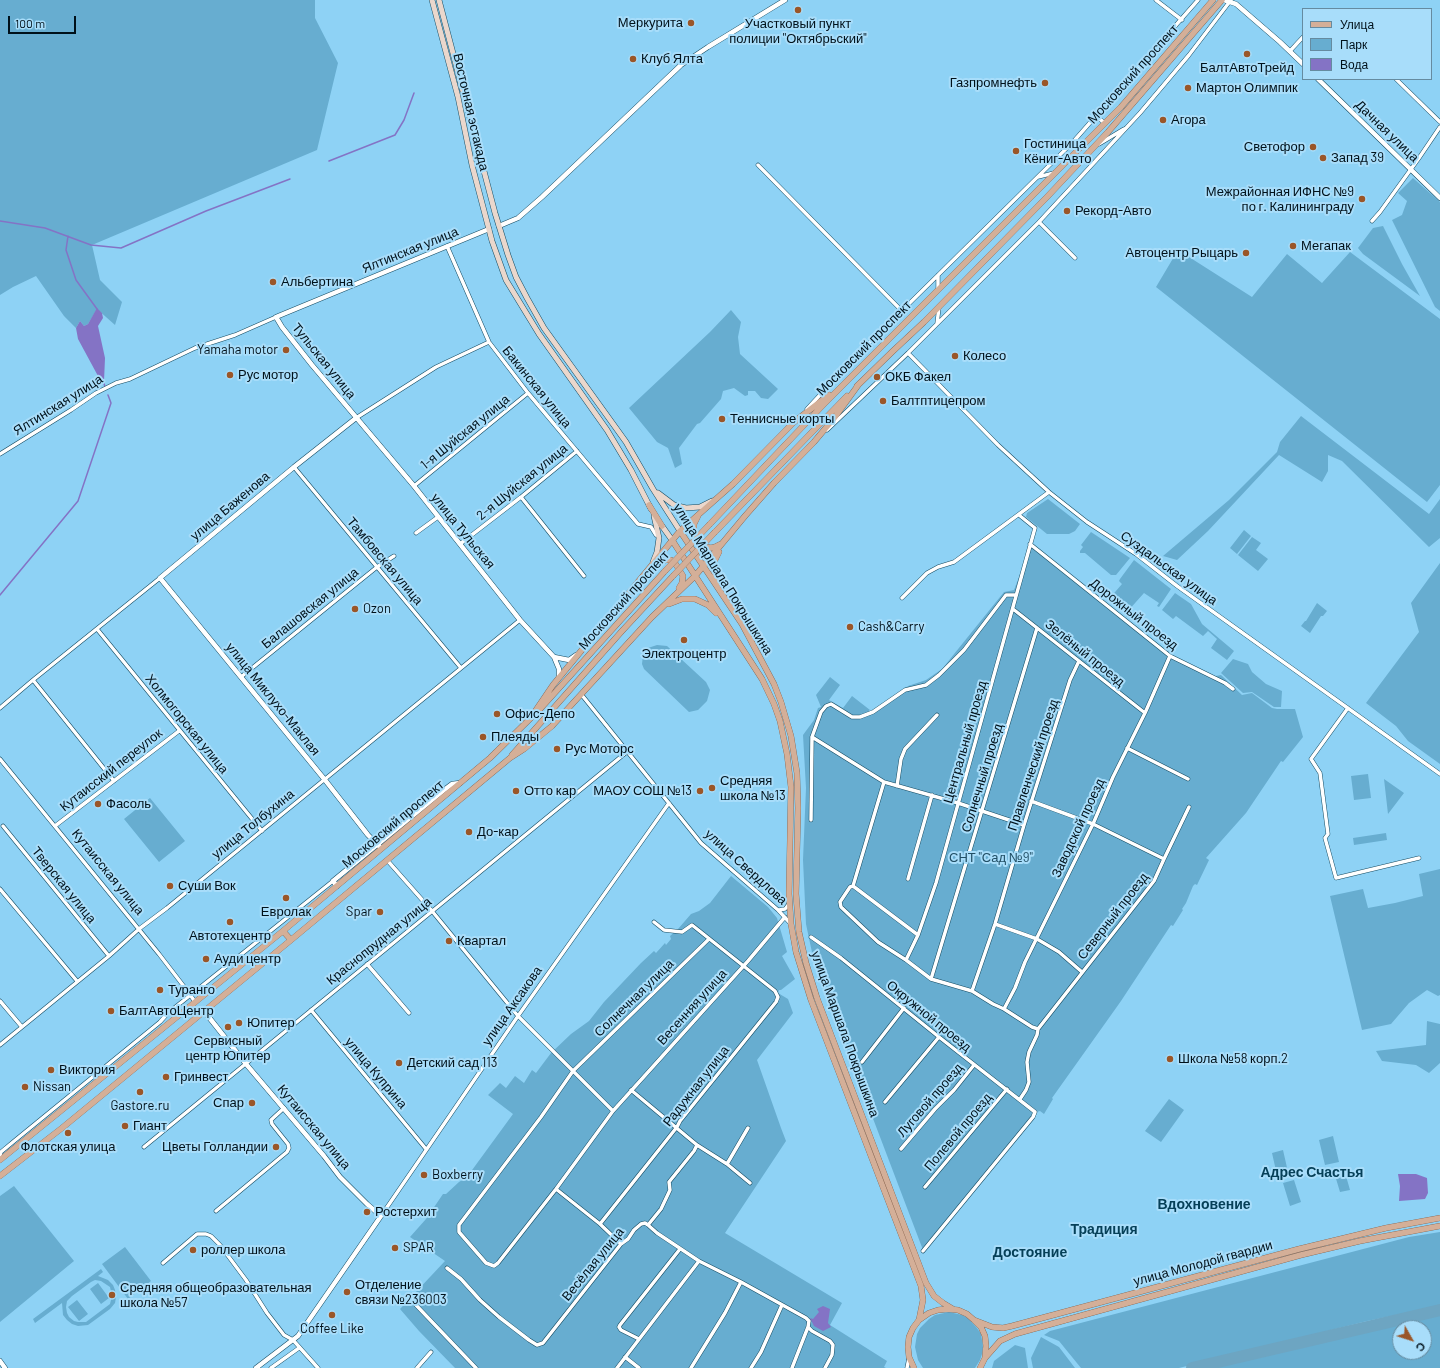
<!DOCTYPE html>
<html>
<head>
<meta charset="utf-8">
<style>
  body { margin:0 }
  #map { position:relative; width:1440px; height:1368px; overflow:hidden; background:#8ed2f5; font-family:Barlow,sans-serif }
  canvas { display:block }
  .legend { position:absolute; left:1302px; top:8px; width:130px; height:72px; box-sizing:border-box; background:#a8ddfa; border:1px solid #658ba0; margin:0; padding:5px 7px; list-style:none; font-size:12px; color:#00111a }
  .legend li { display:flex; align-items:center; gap:8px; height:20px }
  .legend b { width:20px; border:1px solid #658ba0 }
  .north { position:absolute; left:1392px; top:1320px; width:40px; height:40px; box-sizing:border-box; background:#a8ddfa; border:1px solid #658ba0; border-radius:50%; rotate:129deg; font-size:11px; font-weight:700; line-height:16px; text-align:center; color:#00111a }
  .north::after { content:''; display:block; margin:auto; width:14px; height:18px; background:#9a5628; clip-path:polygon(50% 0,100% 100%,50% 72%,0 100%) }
  .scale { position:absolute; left:8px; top:16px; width:68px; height:18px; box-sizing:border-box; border:2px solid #00111a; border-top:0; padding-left:5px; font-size:12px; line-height:14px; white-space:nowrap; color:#00111a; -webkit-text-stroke:3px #a8ddfa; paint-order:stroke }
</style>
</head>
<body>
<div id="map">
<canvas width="1440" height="1368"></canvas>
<ul class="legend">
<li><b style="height:5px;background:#d4af98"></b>Улица</li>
<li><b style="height:11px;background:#67add0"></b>Парк</li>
<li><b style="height:11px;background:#8473c5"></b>Вода</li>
</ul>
<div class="north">С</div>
<div class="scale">100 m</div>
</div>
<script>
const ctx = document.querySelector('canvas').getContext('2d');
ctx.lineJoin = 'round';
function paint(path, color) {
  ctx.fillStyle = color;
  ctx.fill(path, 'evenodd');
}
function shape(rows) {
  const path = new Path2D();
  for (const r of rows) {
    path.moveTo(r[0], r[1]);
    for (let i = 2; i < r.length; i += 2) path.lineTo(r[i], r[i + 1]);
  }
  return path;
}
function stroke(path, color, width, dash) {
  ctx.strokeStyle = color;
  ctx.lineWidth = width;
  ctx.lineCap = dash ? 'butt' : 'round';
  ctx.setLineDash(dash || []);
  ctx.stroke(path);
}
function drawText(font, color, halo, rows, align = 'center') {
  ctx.font = font + ' Barlow,sans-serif';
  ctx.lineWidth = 4;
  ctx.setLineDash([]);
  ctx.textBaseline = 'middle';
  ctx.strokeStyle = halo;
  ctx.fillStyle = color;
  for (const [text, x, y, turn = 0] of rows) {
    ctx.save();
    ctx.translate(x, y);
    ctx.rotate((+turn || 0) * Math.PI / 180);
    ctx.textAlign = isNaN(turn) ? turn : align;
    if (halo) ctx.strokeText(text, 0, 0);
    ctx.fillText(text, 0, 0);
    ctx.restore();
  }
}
const green = shape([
  [0,0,315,0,315,18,338,63,317,150,92,245,100,280,122,302,115,325,97,309,88,324,84,326,80,321,76,328,64,316,36,276,13,287,0,295],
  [1413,178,1440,202,1440,311,1435,307,1392,220,1402,215,1407,201,1398,193],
  [1383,226,1402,264,1420,296,1363,254,1358,248,1373,228],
  [1178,250,1252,297,1287,254,1322,283,1350,252,1440,319,1440,485,1427,502,1156,287],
  [731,310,741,322,738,337,740,354,778,389,768,399,761,398,755,391,748,391,748,395,745,396,734,388,723,391,721,399,700,423,697,424,679,448,682,464,675,468,668,448,657,442,629,408,710,332],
  [1301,416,1429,514,1440,499,1440,538,1429,547,1342,461,1328,455,1328,471,1322,482,1279,455,1208,531,1177,560,1163,556,1229,500,1277,452,1280,442],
  [1048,499,1080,524,1075,531,1069,534,1047,534,1026,517,1027,513],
  [1244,530,1251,536,1237,554,1230,548],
  [1091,532,1130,558,1116,575,1111,575,1085,553,1080,553,1080,551,1083,547,1081,545],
  [1252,537,1261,543,1256,550,1268,559,1258,571,1238,555],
  [1031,546,1182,662,1211,677,1221,675,1242,695,1252,693,1272,708,1277,709,1295,709,1303,737,1283,762,1281,761,1246,813,1206,858,1209,860,1197,885,1195,884,1193,886,1186,903,1182,909,1183,910,1173,926,1171,925,1121,1001,1052,1098,1053,1099,1044,1114,1040,1111,1033,1113,1033,1114,923,1250,815,966,810,943,806,924,803,860,806,788,803,735,814,720,818,708,821,707,816,695,830,677,840,685,829,700,843,708,852,696,870,710,869,711,872,711,908,686,926,680,942,669,1004,592,1014,590],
  [1134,560,1171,589,1159,607,1157,606,1159,603,1144,593,1127,612,1129,614,1126,617,1126,611,1109,599,1122,584,1119,581,1120,579],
  [1440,563,1440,764,1408,741,1396,726,1366,703,1419,632,1411,603],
  [1175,593,1191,604,1202,624,1234,651,1227,660,1211,648,1217,639,1208,631,1203,636,1176,616,1173,619,1162,610],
  [1317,603,1327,611,1323,616,1321,616,1310,633,1301,626,1305,621,1306,621],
  [657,645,667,646,706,682,710,690,707,701,698,710,689,712,644,669,642,664,643,655,648,648],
  [1233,659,1248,664,1252,672,1266,684,1282,691,1281,707,1274,707,1252,692,1243,693,1221,673],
  [1368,774,1371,798,1354,800,1351,776],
  [1384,779,1404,793,1388,814],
  [150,798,185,841,159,862,124,819],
  [1386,833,1387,840,1354,845,1353,838],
  [1440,869,1440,995,1438,996,1427,990,1409,1003,1391,1024,1362,1030,1330,896,1363,889,1368,908,1395,903,1423,896,1419,874],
  [731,876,768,907,777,918,787,952,782,956,795,979,781,990,779,990,778,993,788,999,793,1013,757,1060,781,1128,786,1141,725,1233,842,1303,830,1325,887,1361,884,1367,886,1368,455,1368,419,1331,400,1309,445,1261,410,1237,426,1219,443,1194,446,1194,459,1182,467,1177,513,1114,488,1095,500,1083,506,1088,515,1076,524,1083,532,1070,536,1073,551,1053,571,1034,589,1021,604,1002,641,963,654,951,656,953,665,943,666,945,671,939,670,936,678,929,691,914,699,911,710,903],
  [1427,1021,1440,1024,1440,1063,1429,1073,1416,1065,1382,1061,1376,1051,1426,1045],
  [1169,1099,1184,1110,1161,1142,1145,1131],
  [1333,1136,1339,1162,1325,1165,1319,1140],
  [1283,1150,1288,1172,1277,1175,1272,1153],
  [1344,1169,1350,1190,1340,1192,1334,1172],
  [1294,1180,1301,1202,1290,1206,1283,1183],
  [14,1186,74,1261,0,1322,0,1196],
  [1440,1232,1440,1305,1434,1307,1367,1321,1179,1368,1081,1368,1059,1341,1044,1335,1050,1331,1409,1237],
  [125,1247,151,1281,128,1299,102,1264],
  [101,1269,103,1272,98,1276,108,1280,113,1285,115,1290,116,1297,115,1303,110,1309,88,1325,78,1326,72,1324,67,1320,63,1315,62,1303,35,1323,33,1319],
  [95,1280,101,1281,110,1287,112,1296,110,1304,86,1322,78,1322,74,1321,69,1317,67,1313,66,1307,67,1301,72,1296,91,1282],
  [98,1283,109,1298,101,1304,90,1289],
  [77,1300,88,1314,79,1321,68,1307],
  [949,1312,962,1315,968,1318,977,1328,981,1334,983,1347,982,1354,980,1360,975,1368,923,1368,918,1360,915,1347,917,1334,920,1328,929,1319,935,1315],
  [1440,1313,1440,1368,1207,1368,1388,1326],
  [1400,1328,1424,1328,1424,1352,1400,1352],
  [1041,1337,1059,1347,1075,1368,1033,1368,1031,1358],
  [1015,1345,1025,1348,1028,1368,992,1368,994,1361]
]);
const water = shape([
  [97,308,102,313,103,318,98,326,105,358,104,381,98,376,78,339,76,328,80,321,84,326,88,324],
  [1398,1174,1416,1174,1427,1178,1428,1193,1425,1199,1399,1201,1400,1186],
  [823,1306,830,1309,828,1323,831,1327,823,1331,814,1326,810,1318,813,1319,819,1312,817,1309]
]);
const stream = shape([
  [329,161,395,135,404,120,414,93],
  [0,221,45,228,91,245,121,248,206,211,290,179],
  [68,236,66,250,76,280,97,309],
  [103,380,105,387],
  [0,595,78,501,111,403,108,395]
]);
const taxiway = shape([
  [1192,1368,1440,1310]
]);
const minor = shape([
  [1156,0,1182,20],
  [1290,51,1303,37],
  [1396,79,1440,122],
  [1094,119,1098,118,1105,123],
  [1099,144,1124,129],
  [758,165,902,311],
  [1038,177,1054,173],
  [1372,221,1380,212,1419,158,1440,127],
  [1039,222,1075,258],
  [447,246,489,342,528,393,638,524,651,527,656,535],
  [938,275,938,289],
  [937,324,939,307],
  [908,353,998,445,1049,492,1087,522,1136,554,1177,586,1440,774],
  [807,409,857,355,1073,142,1198,0],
  [356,418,436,367,489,342],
  [827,430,908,353,1039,222,1140,113,1189,55,1231,0],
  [0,454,71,410,96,393,116,383,130,379,195,348,235,335,276,317],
  [294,467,461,668],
  [414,486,528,393],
  [521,497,584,576],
  [416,533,438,517],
  [460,544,521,497,577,451],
  [1030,544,1170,656,1225,683,1233,689],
  [902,598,927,573,938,567,954,562,1049,492],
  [1013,609,1145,713],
  [97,629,262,831],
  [241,677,377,567,394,556],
  [33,680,114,781],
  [581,694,701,843,778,910,790,923],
  [0,708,33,680,160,578],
  [1348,708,1311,759,1320,773,1328,834,1325,838,1336,878,1419,858],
  [812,737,884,782,958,803,1024,825],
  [1127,748,1188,779],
  [0,759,159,954,189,993,195,1002],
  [897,786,901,759,905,749,937,715],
  [1031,801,1093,824,1164,859],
  [811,820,812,737,821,712,826,706,831,704,852,717,860,717,873,712,905,690,926,685,939,675,964,650,1006,595,1016,595],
  [3,826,109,956],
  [55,826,179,731],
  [387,860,432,911,518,1016,613,1111],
  [908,879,932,795],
  [853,886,884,782],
  [0,889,77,981],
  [779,910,785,909,789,904],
  [995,924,1037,939,1059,952,1082,972],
  [918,935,853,886,850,887,840,902,841,907,878,942,906,960,931,979,972,991,993,1004,1004,1009,1032,1027,1038,1029],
  [811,937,841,958,939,1037,1035,1112,1033,1117,923,1251],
  [709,939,573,1071,541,1117,459,1225,459,1232,486,1263,494,1266,498,1263,556,1189,613,1111,748,961,785,917],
  [906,960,918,935,936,883,1035,528,1019,515],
  [367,964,409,1013],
  [931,979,1037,628],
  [972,991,995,924,1024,825,1070,680,1079,661],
  [0,1001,22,1027],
  [1004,1009,1015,988,1025,962,1093,824,1113,777,1145,713,1170,656],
  [311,1010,426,1149],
  [1038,1029,1154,881,1164,859,1189,807],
  [0,1045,109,956,139,929,167,908,520,620],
  [862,1062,904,1008],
  [631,1090,697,1145,727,1164,750,1183],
  [1020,1099,1026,1090,1029,1082,1027,1062,1029,1052,1037,1035,1038,1029],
  [885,1102,939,1037],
  [144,1147,628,751],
  [901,1149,935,1109,954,1090,974,1065],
  [0,1155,1,1152,13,1142,160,1022,168,1013,333,881],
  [727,1164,748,1128],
  [925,1187,1007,1089],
  [556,1189,600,1224,621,1244],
  [216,1211,287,1152,289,1148,288,1144,272,1124,271,1120,284,1108],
  [381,1216,518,1016,669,803],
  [600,1224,677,1127,680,1121,776,1002,778,997,775,991,692,925,682,932,664,930,654,922],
  [648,1225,657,1233,699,1261,741,1282,806,1318,809,1321,808,1327,812,1331,830,1341,833,1345,832,1355,825,1368],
  [648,1225,661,1209,670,1190,669,1182,694,1151,697,1145],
  [163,1263,197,1234,206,1234,211,1236,220,1245,246,1280,267,1313,284,1335,293,1340,318,1368],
  [447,1268,461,1279,480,1300,499,1317,529,1340,537,1345,543,1343,621,1244,628,1239,634,1230,641,1224,645,1223,648,1225],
  [411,1295,415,1304,476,1368],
  [639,1339,621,1330,619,1327,620,1325,680,1249],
  [625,1357,639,1368],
  [271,1368,299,1348],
  [417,1368,431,1352],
  [617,1368,699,1261],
  [691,1368,725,1313,741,1282],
  [751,1368,761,1352,782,1305],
  [792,1368,808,1327],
  [907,1368,909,1358]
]);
const tertiary = shape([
  [1224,0,1236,4,1280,42,1303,64],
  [1318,79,1440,198],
  [499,226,518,218,542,197,681,65,708,47,785,0],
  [489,229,276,317,282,327,312,365,414,486,520,620,554,657,559,669,559,677],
  [356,418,294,467,160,578,325,780,368,835,381,848],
  [554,657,569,660,576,655],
  [337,886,333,881,444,790,452,784,460,783],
  [204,1011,246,1064,324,1156,340,1177,367,1204,381,1216,298,1336,256,1368],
  [0,1361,5,1368]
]);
const secondary = shape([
  [432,0,458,97,472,165,492,241,506,280,539,334,607,430,631,470,651,509],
  [439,0,495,213,508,255,516,277,527,298,544,328,626,442,653,489,680,531],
  [658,493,674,505,686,508,700,507,712,501],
  [662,526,672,540],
  [653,562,657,552,659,538,654,516]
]);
const primary = shape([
  [857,386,893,351,924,322,1047,197,1108,132,1222,0],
  [649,505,662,526],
  [698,516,694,524,694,530,695,535,702,543,706,547,711,548,715,547,721,544],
  [710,524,824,404,1121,107,1213,0],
  [680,531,742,624,774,684,781,702,791,736,797,773,798,808,796,894,799,932,806,963,817,998,926,1283,934,1296,943,1303,953,1309],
  [715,532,847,396],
  [672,540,762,679,774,704,780,721,787,754,791,787,789,894,791,924,796,952,811,1000,921,1286,923,1300,919,1320],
  [653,564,666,560,671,560,675,563,683,576,682,583,679,588],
  [718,583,713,567,714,562,719,552],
  [669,604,682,599,695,599,708,605,716,613],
  [534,713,553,685,680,531,733,484,794,422,829,395],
  [512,755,622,631,673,576],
  [283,931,291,940],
  [0,1160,283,931,490,758,541,708,665,571],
  [0,1176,62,1128,291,940,510,758,524,749,552,726,652,617,695,576,745,516,774,483,814,442,835,417,859,384],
  [974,1320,992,1327,1003,1328,1012,1326,1299,1249,1386,1228,1440,1218],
  [985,1358,1000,1341,1015,1334,1301,1255,1360,1241,1440,1226],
  [914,1368,909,1357,908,1347,909,1337,913,1328,919,1320,929,1313,938,1310,948,1309,958,1310,967,1314,974,1320,981,1327,985,1336,986,1346,985,1358,980,1368]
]);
const primaryBridge = shape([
  [665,571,710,524],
  [673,576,715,532]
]);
const markers = [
  [798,10,4,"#9a5628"],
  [691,23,4,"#9a5628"],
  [1247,54,4,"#9a5628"],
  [633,59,4,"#9a5628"],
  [1045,83,4,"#9a5628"],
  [1188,88,4,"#9a5628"],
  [1163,120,4,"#9a5628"],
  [1313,147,4,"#9a5628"],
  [1016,151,4,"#9a5628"],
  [1323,158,4,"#9a5628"],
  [1362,199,4,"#9a5628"],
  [1067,211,4,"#9a5628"],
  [1293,246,4,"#9a5628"],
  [1246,253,4,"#9a5628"],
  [273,282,4,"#9a5628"],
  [286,350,4,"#9a5628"],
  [955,356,4,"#9a5628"],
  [230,375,4,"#9a5628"],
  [877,377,4,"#9a5628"],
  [883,401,4,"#9a5628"],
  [722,419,4,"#9a5628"],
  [355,609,4,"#9a5628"],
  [850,627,4,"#9a5628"],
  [684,640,4,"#9a5628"],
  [497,714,4,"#9a5628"],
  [483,737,4,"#9a5628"],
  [557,749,4,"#9a5628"],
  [712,788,4,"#9a5628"],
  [516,791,4,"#9a5628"],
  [700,791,4,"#9a5628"],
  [98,804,4,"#9a5628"],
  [469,832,4,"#9a5628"],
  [170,886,4,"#9a5628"],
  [286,898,4,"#9a5628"],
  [380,912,4,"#9a5628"],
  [230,922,4,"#9a5628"],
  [449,941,4,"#9a5628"],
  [206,959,4,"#9a5628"],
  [160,990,4,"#9a5628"],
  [111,1011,4,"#9a5628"],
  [239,1023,4,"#9a5628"],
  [228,1027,4,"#9a5628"],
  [1170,1059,4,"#9a5628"],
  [399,1063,4,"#9a5628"],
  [51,1070,4,"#9a5628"],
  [166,1077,4,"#9a5628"],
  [25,1087,4,"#9a5628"],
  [140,1092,4,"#9a5628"],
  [252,1103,4,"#9a5628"],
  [125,1126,4,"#9a5628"],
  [68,1133,4,"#9a5628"],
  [276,1147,4,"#9a5628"],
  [424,1175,4,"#9a5628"],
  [367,1212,4,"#9a5628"],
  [395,1248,4,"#9a5628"],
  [193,1250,4,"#9a5628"],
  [347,1292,4,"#9a5628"],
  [112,1295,4,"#9a5628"],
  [332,1315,4,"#9a5628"]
];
const poiNames = [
  ["Меркурита",683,23,"right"],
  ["Участковый пункт",798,24,"center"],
  ["полиции \"Октябрьский\"",798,39,"center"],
  ["Клуб Ялта",641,59],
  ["БалтАвтоТрейд",1247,68,"center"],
  ["Газпромнефть",1037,83,"right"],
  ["Мартон Олимпик",1196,88],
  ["Агора",1171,120],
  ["Гостиница",1024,144],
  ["Кёниг-Авто",1024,159],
  ["Светофор",1305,147,"right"],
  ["Запад 39",1331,158],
  ["Межрайонная ИФНС №9",1354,192,"right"],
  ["по г. Калининграду",1354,207,"right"],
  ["Рекорд-Авто",1075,211],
  ["Мегапак",1301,246],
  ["Автоцентр Рыцарь",1238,253,"right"],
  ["Альбертина",281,282],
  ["Yamaha motor",278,350,"right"],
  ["Колесо",963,356],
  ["Рус мотор",238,375],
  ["ОКБ Факел",885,377],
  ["Балтптицепром",891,401],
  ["Теннисные корты",730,419],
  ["Ozon",363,609],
  ["Cash&Carry",858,627],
  ["Электроцентр",684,654,"center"],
  ["Офис-Депо",505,714],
  ["Плеяды",491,737],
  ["Рус Моторс",565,749],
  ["Средняя",720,781],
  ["школа №13",720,796],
  ["Отто кар",524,791],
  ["МАОУ СОШ №13",692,791,"right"],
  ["Фасоль",106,804],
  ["До-кар",477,832],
  ["Суши Вок",178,886],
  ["Евролак",286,912,"center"],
  ["Spar",372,912,"right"],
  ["Автотехцентр",230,936,"center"],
  ["Квартал",457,941],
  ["Ауди центр",214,959],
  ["Туранго",168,990],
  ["БалтАвтоЦентр",119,1011],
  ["Юпитер",247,1023],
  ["Сервисный",228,1041,"center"],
  ["центр Юпитер",228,1056,"center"],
  ["Школа №58 корп.2",1178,1059],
  ["Детский сад 113",407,1063],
  ["Виктория",59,1070],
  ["Гринвест",174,1077],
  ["Nissan",33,1087],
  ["Спар",244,1103,"right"],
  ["Gastore.ru",140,1106,"center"],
  ["Гиант",133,1126],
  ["Флотская улица",68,1147,"center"],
  ["Цветы Голландии",268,1147,"right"],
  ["Boxberry",432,1175],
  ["Ростерхит",375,1212],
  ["SPAR",403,1248],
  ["роллер школа",201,1250],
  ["Отделение",355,1285],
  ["связи №236003",355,1300],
  ["Средняя общеобразовательная",120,1288],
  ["школа №57",120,1303],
  ["Coffee Like",332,1329,"center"]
];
const streetNames = [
  ["Московский проспект",1133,74,-48],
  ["Восточная эстакада",471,112,77],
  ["Дачная улица",1387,131,44],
  ["Ялтинская улица",410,250,-22],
  ["Московский проспект",864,348,-45],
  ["Тульская улица",324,361,51],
  ["Бакинская улица",537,387,51],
  ["Ялтинская улица",58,405,-32],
  ["1-я Шуйская улица",465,432,-39],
  ["2-я Шуйская улица",522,482,-39],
  ["улица Баженова",230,506,-40],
  ["улица Тульская",463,531,51],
  ["Тамбовская улица",385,561,50],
  ["Суздальская улица",1169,568,36],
  ["улица Маршала Покрышкина",723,579,58],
  ["Московский проспект",624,600,-48],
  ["Балашовская улица",310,608,-39],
  ["Дорожный проезд",1134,614,38],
  ["Зелёный проезд",1085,653,39],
  ["улица Миклухо-Маклая",273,699,51],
  ["Холмогорская улица",187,724,51],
  ["Центральный проезд",965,742,-74],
  ["Правленческий проезд",1033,765,-72],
  ["Кутаисский переулок",111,770,-38],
  ["Солнечный проезд",982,778,-73],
  ["улица Толбухина",253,824,-39],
  ["Московский проспект",393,824,-40],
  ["Заводской проезд",1078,828,-65],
  ["улица Свердлова",746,867,42],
  ["Кутаисская улица",108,872,51],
  ["Тверская улица",64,885,51],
  ["Северный проезд",1113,916,-52],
  ["Краснопрудная улица",379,941,-39],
  ["Солнечная улица",634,998,-44],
  ["улица Аксакова",512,1006,-55],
  ["Весенняя улица",692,1007,-48],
  ["Окружной проезд",929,1016,39],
  ["улица Маршала Покрышкина",845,1034,70],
  ["улица Куприна",376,1073,50],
  ["Радужная улица",696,1086,-52],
  ["Луговой проезд",930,1100,-49],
  ["Кутаисская улица",314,1127,50],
  ["Полевой проезд",958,1132,-50],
  ["улица Молодой гвардии",1203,1263,-15],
  ["Весёлая улица",593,1264,-51]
];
const parkNames = [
  ["СНТ \"Сад №9\"",991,858]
];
const neighbourhoodNames = [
  ["Адрес Счастья",1312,1172],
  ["Вдохновение",1204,1204],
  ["Традиция",1104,1229],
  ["Достояние",1030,1252]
];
paint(green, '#67add0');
paint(water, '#8473c5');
stroke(stream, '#8473c5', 1.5);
stroke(taxiway, '#6da5c2', 12);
stroke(minor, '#154b62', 4.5);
stroke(tertiary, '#154b62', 5.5);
stroke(secondary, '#154b62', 6);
stroke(primary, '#785540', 6);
stroke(minor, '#fff', 3.5);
stroke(tertiary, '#fff', 4.5);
stroke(secondary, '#ead7cc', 5);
stroke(primary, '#d4af98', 5.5);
stroke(primaryBridge, '#785540', 6, []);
stroke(primaryBridge, '#d4af98', 5.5);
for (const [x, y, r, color] of markers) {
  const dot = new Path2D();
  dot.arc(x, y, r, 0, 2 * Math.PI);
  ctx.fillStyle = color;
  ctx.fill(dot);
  stroke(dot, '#a8ddfa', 1.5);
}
drawText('13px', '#00111a', '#a8ddfa', poiNames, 'left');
drawText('13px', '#00111a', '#a8ddfa', streetNames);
drawText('13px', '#214e64', '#a8ddfa', parkNames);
drawText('bold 14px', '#064058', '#a8ddfa', neighbourhoodNames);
</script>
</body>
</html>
